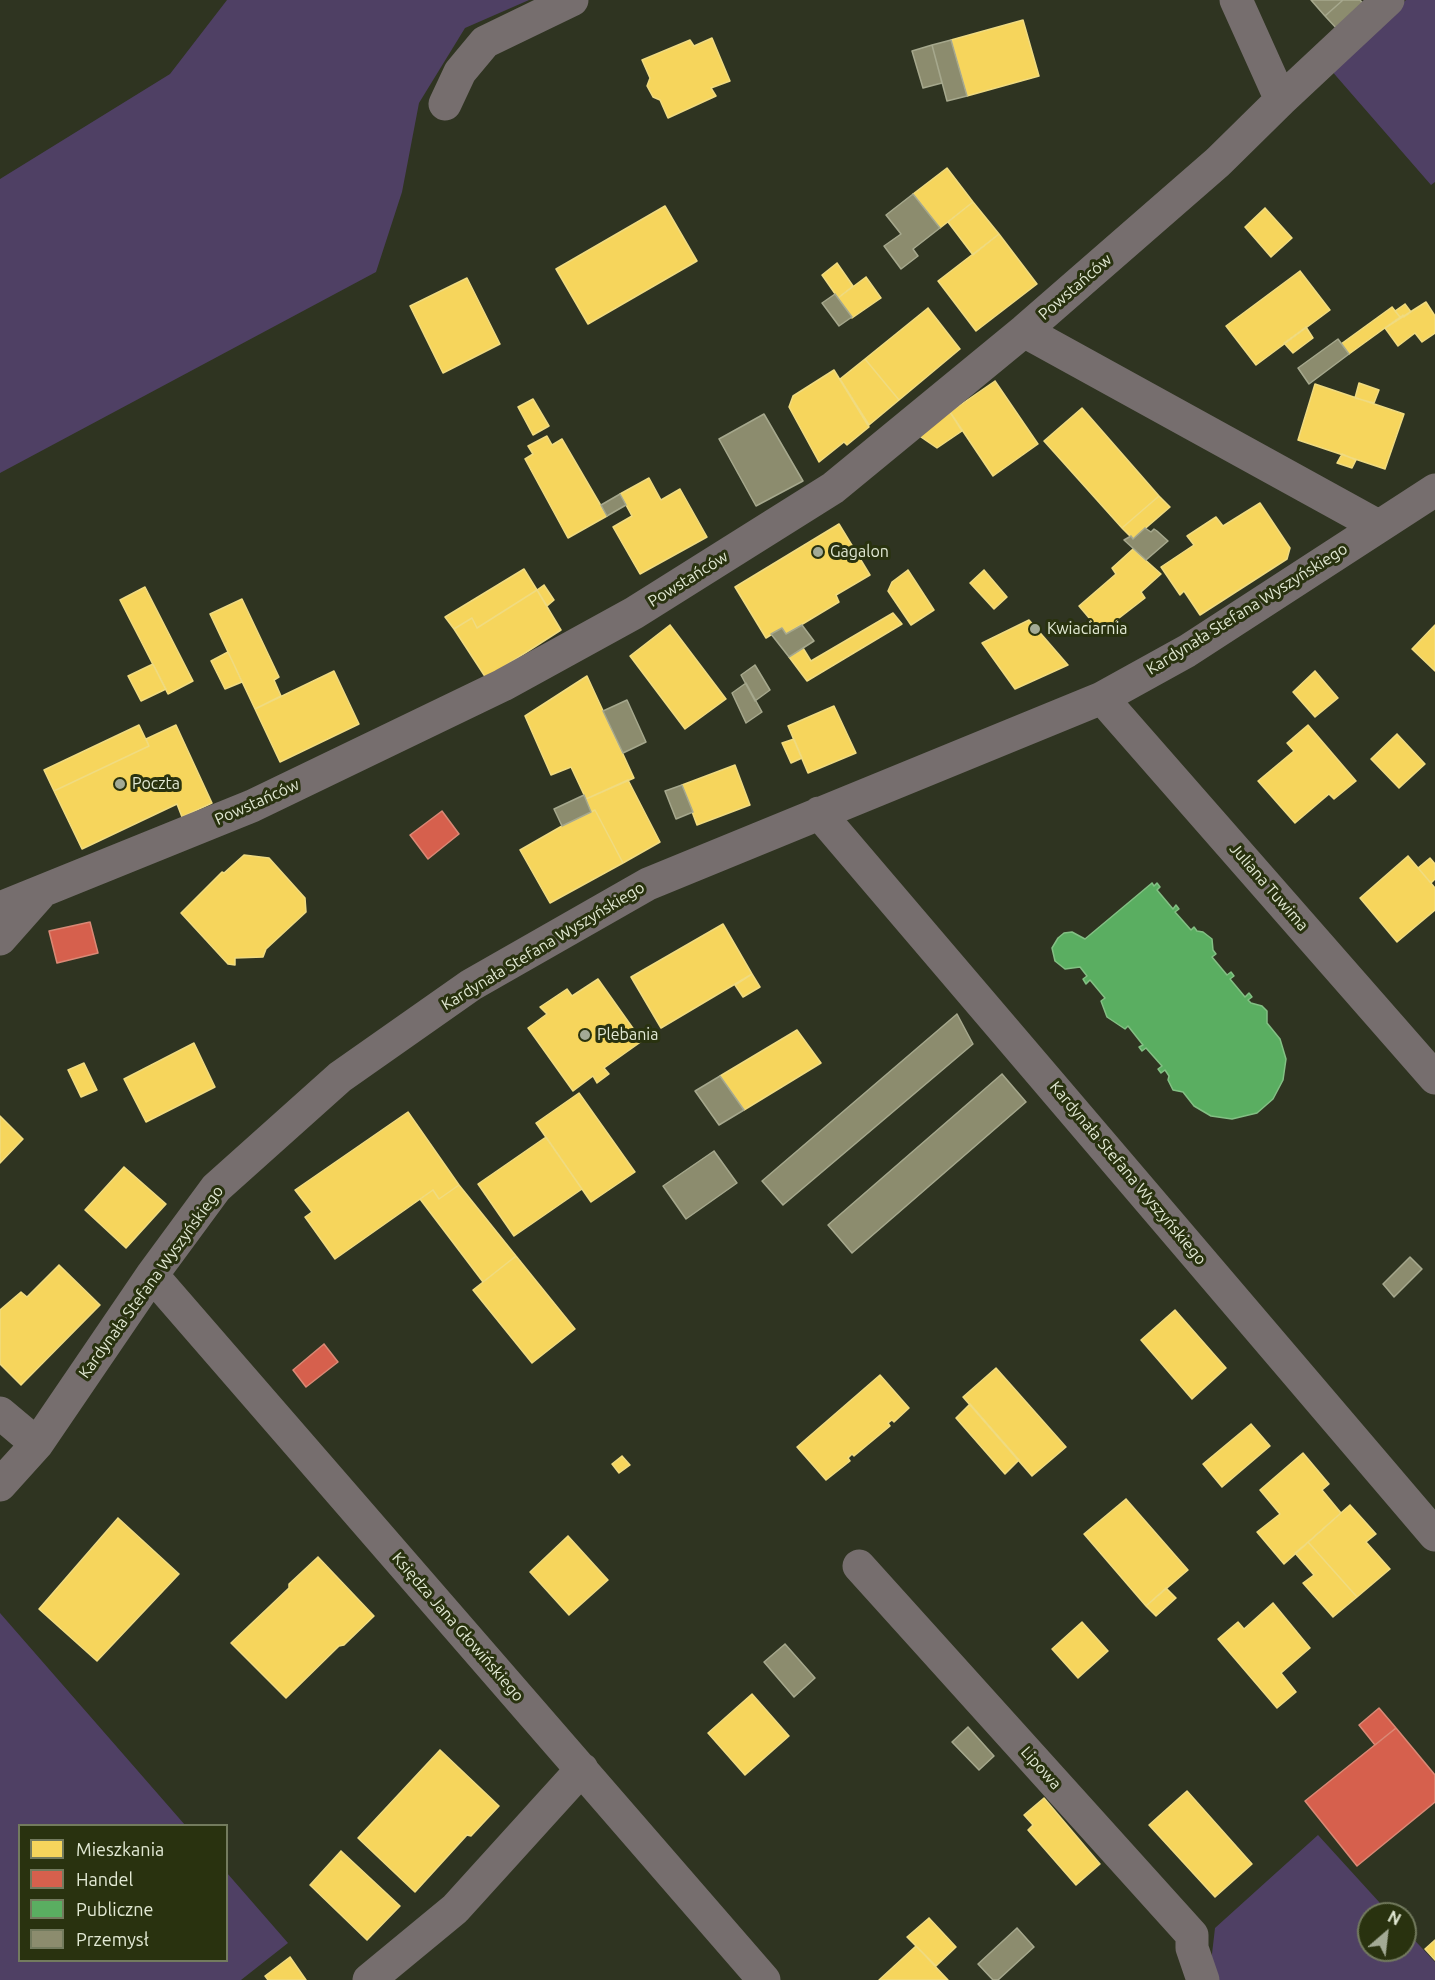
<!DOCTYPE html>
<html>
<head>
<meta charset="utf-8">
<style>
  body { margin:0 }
  #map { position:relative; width:1435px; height:1980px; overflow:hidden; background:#2f3421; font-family:Ubuntu,sans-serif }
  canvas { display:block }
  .legend { position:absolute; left:18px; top:1824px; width:210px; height:138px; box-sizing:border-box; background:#29320f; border:2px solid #737b5e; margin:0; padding:8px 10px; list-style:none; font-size:18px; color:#e2e9d4 }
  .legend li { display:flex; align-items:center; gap:12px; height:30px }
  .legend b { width:30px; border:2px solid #737b5e }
  .north { position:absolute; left:1357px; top:1902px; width:60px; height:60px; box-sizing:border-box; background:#29320f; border:2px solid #737b5e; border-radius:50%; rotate:28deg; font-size:16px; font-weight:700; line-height:24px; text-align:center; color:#e2e9d4 }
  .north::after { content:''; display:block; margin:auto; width:21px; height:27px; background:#a3aa95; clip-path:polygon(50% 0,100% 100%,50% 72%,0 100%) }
</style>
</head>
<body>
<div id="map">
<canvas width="1435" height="1980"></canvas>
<ul class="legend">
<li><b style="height:16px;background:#f6d55c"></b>Mieszkania</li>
<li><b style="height:16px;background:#d6604d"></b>Handel</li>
<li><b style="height:16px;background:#5aae61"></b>Publiczne</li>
<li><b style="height:16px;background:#8c8c6e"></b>Przemysł</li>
</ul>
<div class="north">N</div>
</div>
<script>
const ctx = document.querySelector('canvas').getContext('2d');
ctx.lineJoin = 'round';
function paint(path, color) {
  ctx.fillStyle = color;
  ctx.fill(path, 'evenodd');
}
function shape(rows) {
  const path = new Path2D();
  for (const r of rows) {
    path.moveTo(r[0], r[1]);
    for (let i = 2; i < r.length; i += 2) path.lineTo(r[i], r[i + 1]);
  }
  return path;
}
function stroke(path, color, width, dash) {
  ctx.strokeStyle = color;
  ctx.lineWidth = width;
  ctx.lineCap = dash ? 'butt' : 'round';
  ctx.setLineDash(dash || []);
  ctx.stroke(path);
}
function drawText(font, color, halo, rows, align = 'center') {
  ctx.font = font + ' Ubuntu,sans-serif';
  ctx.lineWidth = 6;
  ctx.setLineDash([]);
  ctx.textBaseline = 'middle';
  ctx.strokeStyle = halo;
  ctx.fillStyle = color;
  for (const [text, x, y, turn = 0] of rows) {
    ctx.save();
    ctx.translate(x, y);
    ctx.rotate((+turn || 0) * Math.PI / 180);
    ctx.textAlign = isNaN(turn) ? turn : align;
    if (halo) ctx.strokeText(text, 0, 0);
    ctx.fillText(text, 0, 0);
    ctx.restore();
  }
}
const green = shape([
  [227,0,529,0,465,28,419,103,402,192,376,272,0,473,0,179,170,74],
  [1406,0,1435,0,1435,182,1431,185,1330,69],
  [0,1613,185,1825,20,1826,20,1960,226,1960,227,1873,288,1943,241,1980,0,1980],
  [1318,1835,1390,1914,1369,1914,1369,1950,1405,1950,1405,1930,1435,1962,1435,1980,1209,1980,1215,1928]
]);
const homes = shape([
  [1023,20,1039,76,967,96,951,40,1023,20],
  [712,38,730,81,711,88,716,96,668,118,660,100,653,97,647,86,650,78,642,60,690,40,694,46,712,38],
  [947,168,973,202,940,228,913,194,947,168],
  [973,202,999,234,973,255,948,222,973,202],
  [665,206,697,261,588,324,556,269,665,206],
  [1265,208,1292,238,1271,257,1245,227,1265,208],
  [999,234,1037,284,976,331,938,281,999,234],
  [837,263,853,286,838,298,822,275,837,263],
  [1300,271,1330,310,1256,365,1226,326,1300,271],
  [866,277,881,298,852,318,838,298,866,277],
  [467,278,500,344,443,373,410,306,467,278],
  [1426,302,1435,316,1435,333,1422,342,1415,333,1398,346,1385,328,1426,302],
  [1405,304,1411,312,1404,317,1403,315,1400,317,1395,311,1405,304],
  [1392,307,1400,317,1349,354,1341,344,1392,307],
  [928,308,960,349,899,400,865,359,928,308],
  [1306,327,1313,338,1293,353,1284,343,1306,327],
  [865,359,899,400,869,425,840,379,865,359],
  [834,370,869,427,847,445,844,442,819,462,789,407,793,396,834,370],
  [995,381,1038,444,993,476,950,412,995,381],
  [1359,383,1379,390,1374,403,1355,398,1359,383],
  [1315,384,1404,414,1385,469,1298,440,1315,384],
  [533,399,549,426,533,435,518,407,533,399],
  [1082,408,1159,496,1122,528,1044,441,1082,408],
  [950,412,962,431,937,448,918,435,950,412],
  [547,436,552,445,562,439,607,516,568,538,525,459,533,454,528,446,547,436],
  [1342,454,1356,460,1352,468,1337,463,1342,454],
  [649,478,661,500,680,489,707,537,640,574,613,527,632,516,620,494,649,478],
  [1159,496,1170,507,1133,539,1122,528,1159,496],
  [1260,503,1290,548,1287,559,1200,615,1184,591,1180,595,1161,567,1194,545,1187,536,1216,517,1223,526,1260,503],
  [839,524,870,575,836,595,839,602,786,634,782,628,766,638,735,587,839,524],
  [1133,549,1161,574,1141,592,1145,598,1101,632,1079,606,1116,574,1112,568,1133,549],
  [524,569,537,590,477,628,472,618,454,629,445,617,524,569],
  [908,570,934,610,911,625,888,591,892,582,908,570],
  [984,570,1007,597,994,609,970,583,984,570],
  [544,585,554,600,547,606,537,590,544,585],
  [145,587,193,681,168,694,120,600,145,587],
  [537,590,561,630,486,678,454,629,472,618,477,628,537,590],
  [242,599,279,677,274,680,281,696,255,709,210,614,242,599],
  [893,613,902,624,807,681,789,657,803,648,811,661,893,613],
  [1029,620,1068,665,1015,689,982,643,1029,620],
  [670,625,726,699,685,729,630,656,670,625],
  [1435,625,1435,671,1412,649,1435,625],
  [228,652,242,682,225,689,211,661,228,652],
  [153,664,166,689,141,701,128,676,153,664],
  [334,671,359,724,280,762,255,709,334,671],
  [1315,671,1338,698,1315,717,1293,692,1315,671],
  [587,676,634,778,586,799,571,767,551,775,525,716,587,676],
  [834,706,856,753,808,773,788,726,834,706],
  [139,725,149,746,54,791,44,770,139,725],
  [176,725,212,803,182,817,177,804,82,849,54,791,149,746,146,739,176,725],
  [1308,725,1356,781,1334,799,1329,794,1295,823,1258,781,1294,751,1287,743,1308,725],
  [1397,734,1425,764,1399,788,1371,759,1397,734],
  [794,739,802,758,791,763,782,743,794,739],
  [735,765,750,805,697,825,682,785,735,765],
  [628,780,660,842,623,863,595,810,591,812,586,799,628,780],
  [595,810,623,863,550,903,520,850,562,826,595,810],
  [244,855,269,858,305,898,306,912,266,949,263,957,235,958,235,965,228,964,181,913,222,872,224,873,244,855],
  [1408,856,1435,888,1435,910,1397,942,1360,898,1408,856],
  [1430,858,1435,864,1435,879,1431,883,1418,868,1430,858],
  [723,924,752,974,661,1028,631,977,723,924],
  [752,974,760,987,743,997,735,985,752,974],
  [598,979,642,1041,604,1068,609,1074,597,1083,593,1076,573,1091,528,1028,547,1014,540,1007,567,989,572,996,598,979],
  [797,1030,821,1063,744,1110,720,1076,797,1030],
  [194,1043,215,1087,146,1122,124,1079,194,1043],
  [84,1063,97,1090,81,1097,68,1070,84,1063],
  [579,1093,635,1172,591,1202,536,1123,579,1093],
  [408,1112,459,1185,439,1199,433,1190,335,1259,305,1217,312,1212,295,1190,408,1112],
  [0,1116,23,1139,0,1163,0,1116],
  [546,1137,582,1189,514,1236,478,1184,546,1137],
  [124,1167,166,1204,126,1248,85,1210,124,1167],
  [459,1185,516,1256,483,1282,420,1199,433,1190,439,1199,459,1185],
  [516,1256,575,1329,532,1363,473,1290,516,1256],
  [59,1265,100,1305,21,1385,0,1364,0,1310,21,1292,27,1297,59,1265],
  [1175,1310,1226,1368,1192,1399,1141,1340,1175,1310],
  [996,1368,1066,1447,1032,1476,963,1397,996,1368],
  [880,1375,909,1408,894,1422,892,1420,888,1423,890,1426,854,1456,852,1454,848,1458,850,1461,826,1480,797,1447,880,1375],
  [970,1404,1019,1460,1005,1474,956,1418,970,1404],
  [1251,1424,1270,1446,1222,1487,1203,1464,1251,1424],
  [1303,1453,1329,1484,1322,1490,1341,1513,1284,1564,1257,1532,1280,1514,1260,1490,1303,1453],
  [622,1456,630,1465,619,1473,612,1464,622,1456],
  [1126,1499,1188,1570,1146,1606,1084,1534,1126,1499],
  [1350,1505,1376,1534,1366,1542,1390,1569,1357,1597,1308,1542,1350,1505],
  [118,1518,179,1574,97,1661,39,1609,118,1518],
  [568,1536,608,1580,569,1615,530,1572,568,1536],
  [1308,1542,1357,1597,1333,1617,1303,1583,1314,1575,1295,1553,1308,1542],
  [318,1557,374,1616,344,1645,339,1646,286,1698,231,1643,289,1588,289,1584,318,1557],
  [1166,1588,1176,1598,1156,1616,1146,1606,1166,1588],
  [1273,1603,1310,1648,1281,1673,1296,1692,1277,1708,1218,1639,1238,1622,1244,1629,1273,1603],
  [1082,1622,1108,1651,1078,1678,1052,1649,1082,1622],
  [752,1694,789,1736,745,1775,708,1733,752,1694],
  [440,1750,499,1806,471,1836,467,1835,415,1892,358,1838,440,1750],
  [1187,1791,1252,1864,1215,1897,1149,1825,1187,1791],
  [1044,1798,1100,1864,1076,1885,1028,1830,1033,1825,1024,1815,1044,1798],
  [341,1851,400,1906,367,1940,310,1885,341,1851],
  [929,1918,956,1947,936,1966,907,1937,929,1918],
  [1435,1940,1435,1960,1425,1949,1435,1940],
  [916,1946,948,1980,879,1980,916,1946],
  [290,1957,306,1980,268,1980,265,1976,290,1957]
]);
const shops = shape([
  [442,811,459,834,428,859,410,835,442,811],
  [90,922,98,953,57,963,49,931,90,922],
  [324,1344,338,1362,306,1387,293,1370,324,1344],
  [1379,1708,1396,1728,1375,1745,1359,1725,1379,1708],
  [1396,1728,1435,1775,1435,1802,1357,1866,1305,1801,1396,1728]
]);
const public = shape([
  [1152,883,1154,886,1157,883,1160,887,1157,890,1173,909,1176,905,1179,909,1175,912,1191,930,1194,927,1197,931,1203,932,1212,939,1213,950,1216,954,1212,957,1227,975,1231,972,1234,976,1230,979,1245,997,1249,993,1252,997,1248,1000,1251,1003,1262,1006,1267,1011,1267,1023,1280,1039,1286,1059,1283,1080,1273,1099,1257,1113,1232,1119,1211,1116,1194,1106,1183,1092,1173,1090,1168,1080,1169,1076,1165,1070,1161,1073,1158,1069,1162,1066,1146,1048,1142,1051,1139,1047,1143,1045,1128,1026,1125,1029,1107,1017,1101,1001,1105,998,1090,980,1086,984,1083,979,1087,976,1080,967,1065,969,1055,961,1052,948,1058,938,1064,933,1072,932,1085,939,1152,883]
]);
const industry = shape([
  [1311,0,1343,0,1325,16,1311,0],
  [1343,0,1360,0,1366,7,1339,31,1325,16,1343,0],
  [951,40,967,96,947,101,932,45,951,40],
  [932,45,942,83,923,88,912,51,932,45],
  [913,194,940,228,913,249,918,256,901,269,884,246,901,234,886,215,913,194],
  [835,294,852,317,839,326,822,303,835,294],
  [1338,339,1349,354,1309,384,1298,368,1338,339],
  [764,414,803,481,756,506,719,439,764,414],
  [620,494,626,505,607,516,601,505,620,494],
  [1145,528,1151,532,1154,529,1157,531,1168,541,1146,560,1124,540,1131,536,1133,539,1145,528],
  [802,625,814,641,789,657,771,634,782,628,786,634,802,625],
  [755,665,770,690,755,701,741,675,755,665],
  [746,683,762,712,746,723,732,693,746,683],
  [627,700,646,742,623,753,603,711,627,700],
  [682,785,693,812,676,819,665,791,682,785],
  [584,795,591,812,562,826,554,809,584,795],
  [957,1014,973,1044,783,1205,762,1181,957,1014],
  [1002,1074,1026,1102,852,1253,828,1225,1002,1074],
  [720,1076,744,1110,719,1125,695,1091,720,1076],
  [714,1151,737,1183,686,1219,663,1186,714,1151],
  [1410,1257,1422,1269,1394,1297,1383,1284,1410,1257],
  [785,1644,815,1678,794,1697,764,1662,785,1644],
  [968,1727,994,1756,979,1770,952,1742,968,1727],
  [1017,1928,1034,1947,998,1980,993,1980,978,1964,1017,1928]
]);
const minor = shape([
  [1236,0,1281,100],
  [445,104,460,72,485,42,572,0],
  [1024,331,1378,526],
  [1102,698,1435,1078],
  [819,813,1435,1535],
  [0,908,252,806,503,685,634,613,833,488,1024,331,1218,162,1281,100,1388,0],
  [0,939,39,895],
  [152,1275,764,1980],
  [0,1413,37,1444],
  [0,1485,37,1444,152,1275,216,1188,340,1077,471,985,648,884,1102,698,1187,651,1435,490],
  [859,1566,1192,1935,1192,1948,1203,1980],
  [369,1980,455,1909,582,1769]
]);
const markers = [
  [818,552,6,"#a3aa95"],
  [1035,629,6,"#a3aa95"],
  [120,784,6,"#a3aa95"],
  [585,1035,6,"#a3aa95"]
];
const streetNames = [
  ["Powstańców",1075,287,-41],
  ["Powstańców",688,579,-32],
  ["Kardynała Stefana Wyszyńskiego",1247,609,-32],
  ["Powstańców",257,802,-24],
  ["Juliana Tuwima",1269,887,49],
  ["Kardynała Stefana Wyszyńskiego",543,946,-31],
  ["Kardynała Stefana Wyszyńskiego",1128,1173,50],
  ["Kardynała Stefana Wyszyńskiego",151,1282,-54],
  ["Księdza Jana Głowińskiego",458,1627,49],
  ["Lipowa",1041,1768,48]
];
const poiNames = [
  ["Gagalon",830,552],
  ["Kwiaciarnia",1047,629],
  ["Poczta",132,784],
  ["Plebania",597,1035]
];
paint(green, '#4f4064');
paint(homes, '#f6d55c');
stroke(homes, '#f0db80', 1.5);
paint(shops, '#d6604d');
stroke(shops, '#da8976', 1.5);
paint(public, '#5aae61');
stroke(public, '#83c084', 1.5);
paint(industry, '#8c8c6e');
stroke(industry, '#a6a88d', 1.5);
stroke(minor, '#766e6e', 33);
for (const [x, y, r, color] of markers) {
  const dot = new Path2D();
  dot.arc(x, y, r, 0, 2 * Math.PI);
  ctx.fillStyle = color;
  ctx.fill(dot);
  stroke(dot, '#29320f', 2);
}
drawText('16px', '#e2e9d4', '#29320f', streetNames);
drawText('16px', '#e2e9d4', '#29320f', poiNames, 'left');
</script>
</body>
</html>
